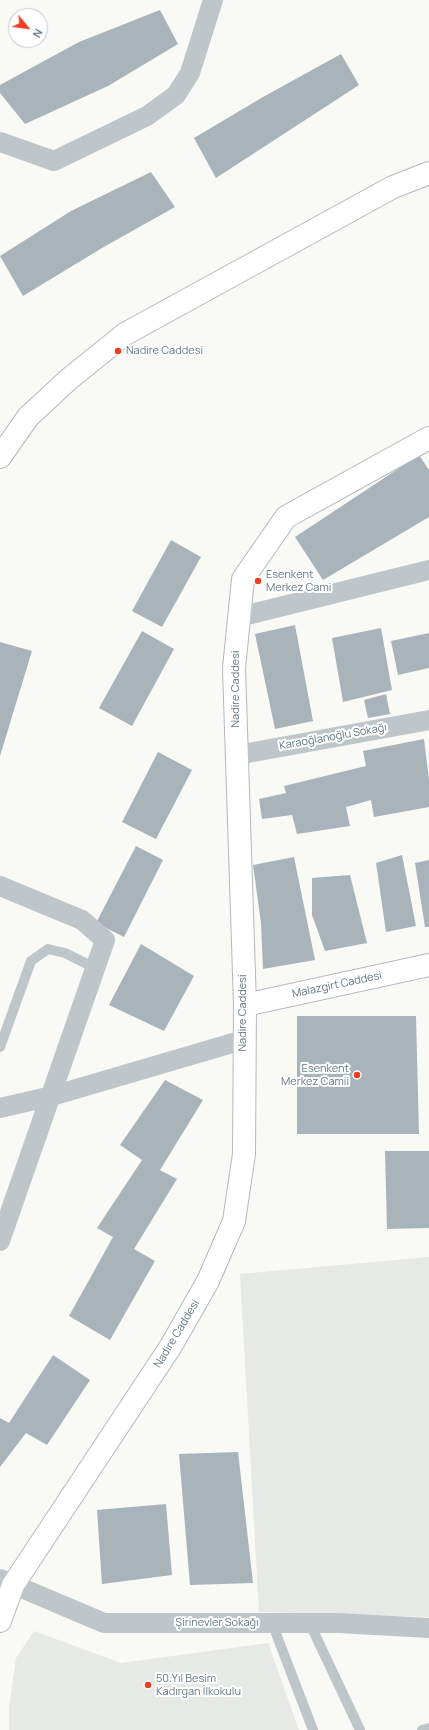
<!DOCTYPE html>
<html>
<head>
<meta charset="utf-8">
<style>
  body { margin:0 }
  #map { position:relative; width:429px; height:1730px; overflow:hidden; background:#f9f9f6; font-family:Manrope,sans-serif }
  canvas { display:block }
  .north { position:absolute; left:8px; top:8px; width:40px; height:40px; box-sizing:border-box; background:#fff; border:1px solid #c0c9ce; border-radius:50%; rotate:119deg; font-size:11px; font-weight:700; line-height:16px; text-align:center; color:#627884 }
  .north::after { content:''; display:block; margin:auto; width:14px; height:18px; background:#ef3d20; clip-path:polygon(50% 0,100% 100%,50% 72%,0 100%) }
</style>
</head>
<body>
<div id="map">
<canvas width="429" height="1730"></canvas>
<div class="north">N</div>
</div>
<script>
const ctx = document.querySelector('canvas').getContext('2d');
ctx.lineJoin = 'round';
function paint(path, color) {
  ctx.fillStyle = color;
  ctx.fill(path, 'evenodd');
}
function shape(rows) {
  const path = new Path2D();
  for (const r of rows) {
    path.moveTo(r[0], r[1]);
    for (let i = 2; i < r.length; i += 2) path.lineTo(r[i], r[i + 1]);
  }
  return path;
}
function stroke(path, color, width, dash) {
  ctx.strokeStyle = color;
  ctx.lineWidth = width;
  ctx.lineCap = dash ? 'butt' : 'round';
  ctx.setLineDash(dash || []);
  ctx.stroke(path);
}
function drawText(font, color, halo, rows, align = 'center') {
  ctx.font = font + ' Manrope,sans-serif';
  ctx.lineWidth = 4;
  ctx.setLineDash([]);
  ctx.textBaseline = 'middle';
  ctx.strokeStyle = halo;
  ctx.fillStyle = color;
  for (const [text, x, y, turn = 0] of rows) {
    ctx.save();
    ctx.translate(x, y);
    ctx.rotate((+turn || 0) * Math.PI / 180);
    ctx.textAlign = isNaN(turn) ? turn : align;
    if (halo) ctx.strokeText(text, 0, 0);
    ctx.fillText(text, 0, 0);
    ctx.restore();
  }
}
const built = shape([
  [429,1257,429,1617,259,1612,240,1274],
  [34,1631,121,1663,268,1643,299,1730,9,1730,9,1708,16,1658]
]);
const building = shape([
  [160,10,178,44,108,86,25,124,0,93,0,85,79,42],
  [341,54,359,85,216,178,194,138,263,97],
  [151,172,175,207,102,248,23,296,0,256,71,211],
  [419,455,429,470,429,517,323,580,295,537],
  [171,540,201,557,162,627,132,611],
  [295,625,313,721,275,729,255,634],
  [381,628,392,690,343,702,332,638],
  [142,631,174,649,132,726,99,708],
  [429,633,429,668,398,675,391,641],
  [0,642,32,651,0,756],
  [386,694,390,714,368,718,364,700],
  [424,739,429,780,429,807,374,817,371,800,346,807,350,826,297,834,292,815,262,819,259,799,286,793,284,786,366,766,363,751],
  [158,752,192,770,156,839,122,822],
  [136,846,163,860,124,937,96,923],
  [402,855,416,926,386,932,376,863],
  [294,857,315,960,263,969,261,923,253,865],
  [429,860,429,927,425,927,415,863],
  [350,875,367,943,325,951,312,915,312,878],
  [141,944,194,976,164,1031,109,1005],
  [297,1016,416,1016,419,1134,297,1134],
  [165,1080,203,1100,160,1170,177,1179,134,1249,155,1261,110,1340,69,1316,113,1237,97,1228,142,1160,120,1145],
  [385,1151,429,1151,429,1228,387,1229],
  [53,1355,90,1380,47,1445,26,1433,0,1467,0,1418,9,1423],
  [238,1452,253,1583,190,1585,179,1454],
  [166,1504,172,1575,102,1584,97,1510]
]);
const lane = shape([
  [0,1047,31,961,48,949,65,953,95,968],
  [272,1623,313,1730],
  [310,1624,360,1730],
  [422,1730,429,1728]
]);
const street = shape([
  [0,142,54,161,147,116,176,95,190,73,213,0],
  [239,617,429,570],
  [237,755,429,720],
  [0,886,82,920,105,940,0,1241],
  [0,1108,52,1096,243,1040],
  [0,1579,104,1623,338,1623,429,1628]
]);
const secondary = shape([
  [0,457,28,417,69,379,125,334,393,187,429,173],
  [245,1005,429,965],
  [0,1621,13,1585,171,1346,208,1281,234,1221,244,1154,245,1005,234,668,243,579,286,517,429,438]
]);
const markers = [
  [118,351,4,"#ef3d20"],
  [258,581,4,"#ef3d20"],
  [357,1075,4,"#ef3d20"],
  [148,1685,4,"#ef3d20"]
];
const poiNames = [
  ["Nadire Caddesi",126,351],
  ["Esenkent",266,575],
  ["Merkez Cami",266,588],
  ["Esenkent",349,1069,"right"],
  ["Merkez Camii",349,1082,"right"],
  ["50.Yıl Besim",156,1679],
  ["Kadırgan İlkokulu",156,1692]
];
const streetNames = [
  ["Nadire Caddesi",236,689,-90],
  ["Karaoğlanoğlu Sokağı",333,737,-10],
  ["Malazgirt Caddesi",337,985,-12],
  ["Nadire Caddesi",243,1013,-90],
  ["Nadire Caddesi",177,1334,-59],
  ["Şirinevler Sokağı",217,1623]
];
paint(built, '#e7e9e7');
paint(building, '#a8b4b9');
stroke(secondary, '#b2babe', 24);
stroke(lane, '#bfc6c9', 10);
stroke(street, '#bfc6c9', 20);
stroke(secondary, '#fff', 22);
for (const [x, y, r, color] of markers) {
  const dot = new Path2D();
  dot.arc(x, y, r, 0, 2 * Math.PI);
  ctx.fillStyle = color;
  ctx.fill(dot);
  stroke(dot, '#fff', 1.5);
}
drawText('11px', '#627884', '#fff', poiNames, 'left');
drawText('11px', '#627884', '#fff', streetNames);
</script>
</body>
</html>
